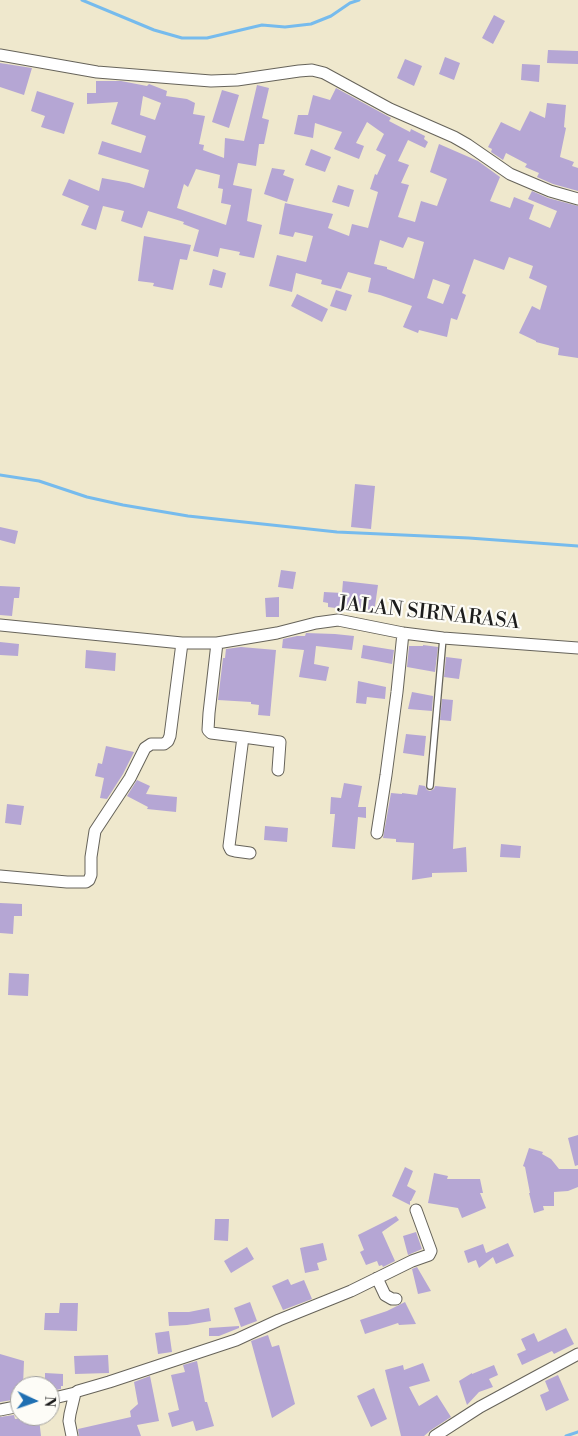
<!DOCTYPE html>
<html>
<head>
<meta charset="utf-8">
<style>
  body { margin:0 }
  #map { position:relative; width:578px; height:1436px; overflow:hidden; background:#efe8cd; font-family:"Libre Bodoni",serif }
  canvas { display:block }
  .north { position:absolute; left:10px; top:1376px; width:50px; height:50px; box-sizing:border-box; background:#fdfcf7; border:1px solid #a3a29f; border-radius:50%; rotate:93deg; font-size:14px; font-weight:700; line-height:20px; text-align:center; color:#1c1c1c }
  .north::after { content:''; display:block; margin:auto; width:18px; height:22px; background:#1f6fb2; clip-path:polygon(50% 0,100% 100%,50% 72%,0 100%) }
</style>
</head>
<body>
<div id="map">
<canvas width="578" height="1436"></canvas>
<div class="north">N</div>
</div>
<script>
const ctx = document.querySelector('canvas').getContext('2d');
ctx.lineJoin = 'round';
function shape(rows) {
  const path = new Path2D();
  for (const r of rows) {
    path.moveTo(r[0], r[1]);
    for (let i = 2; i < r.length; i += 2) path.lineTo(r[i], r[i + 1]);
  }
  return path;
}
function stroke(path, color, width, dash) {
  ctx.strokeStyle = color;
  ctx.lineWidth = width;
  ctx.lineCap = dash ? 'butt' : 'round';
  ctx.setLineDash(dash || []);
  ctx.stroke(path);
}
function paint(path, color) {
  ctx.fillStyle = color;
  ctx.fill(path, 'evenodd');
}
function drawText(font, color, halo, rows, align = 'center') {
  ctx.font = font + ' "Libre Bodoni",serif';
  ctx.lineWidth = 4.5;
  ctx.setLineDash([]);
  ctx.textBaseline = 'middle';
  ctx.strokeStyle = halo;
  ctx.fillStyle = color;
  for (const [text, x, y, turn = 0] of rows) {
    ctx.save();
    ctx.translate(x, y);
    ctx.rotate((+turn || 0) * Math.PI / 180);
    ctx.textAlign = isNaN(turn) ? turn : align;
    if (halo) ctx.strokeText(text, 0, 0);
    ctx.fillText(text, 0, 0);
    ctx.restore();
  }
}
const stream = shape([
  [82,0,154,30,182,38,207,38,262,25,285,27,311,24,331,16,350,3,359,0],
  [0,475,39,481,87,497,123,505,188,516,337,532,469,538,578,546],
  [566,1436,578,1432]
]);
const building = shape([
  [494,15,505,21,493,44,482,38],
  [548,50,578,51,578,64,547,63],
  [445,57,460,63,454,80,439,74],
  [405,59,422,66,414,86,397,78],
  [0,63,32,68,24,95,0,87],
  [522,64,540,65,539,82,521,80],
  [96,81,121,81,147,86,149,84,167,91,166,96,187,99,195,103,193,114,205,116,199,144,204,145,203,150,224,158,225,138,244,141,257,85,269,88,262,118,269,120,264,144,259,144,256,166,238,163,233,185,252,189,247,221,262,225,254,258,239,255,240,252,220,248,218,257,193,251,199,230,183,224,184,222,148,211,142,228,121,221,124,211,103,206,96,230,81,225,89,206,62,195,69,179,99,191,102,178,129,183,144,188,149,170,98,154,102,141,141,153,146,136,111,124,118,102,87,104,87,93,96,93],
  [143,96,161,103,155,120,140,115],
  [196,169,220,175,218,188,223,189,221,203,231,205,226,225,177,208,184,184,188,187],
  [336,88,391,118,389,121,410,132,411,129,425,136,424,139,428,142,425,148,408,140,398,161,409,165,401,183,409,185,398,217,415,222,421,201,437,206,447,179,430,172,439,144,478,161,500,177,490,201,510,208,514,197,534,205,529,219,550,228,557,211,528,199,532,191,548,198,578,206,578,358,558,355,559,348,536,342,536,341,519,333,532,306,540,310,547,286,529,278,533,266,509,257,504,270,474,259,462,293,466,295,457,320,451,318,447,337,419,330,418,333,403,327,412,306,380,295,368,292,371,278,348,272,341,289,321,284,322,280,296,273,292,292,269,286,277,255,306,262,313,236,295,232,293,237,279,234,285,203,333,214,328,228,349,236,352,224,368,228,378,192,370,189,375,174,377,175,386,155,376,150,384,134,367,122,356,143,364,146,359,159,334,149,342,132,315,123,313,138,294,134,298,115,308,115,313,95,330,100],
  [408,237,424,242,414,279,387,269,387,267,374,264,380,240,403,248],
  [433,279,450,285,443,304,427,298],
  [222,90,239,95,229,128,212,122],
  [37,91,74,103,64,134,41,127,45,116,31,111],
  [547,103,566,105,564,127,566,128,560,157,574,162,572,166,578,168,578,191,553,184,537,177,539,173,525,167,527,164,506,153,503,160,491,152,492,149,488,147,501,122,520,131,530,111,545,118],
  [311,149,331,157,325,172,305,165],
  [272,168,285,170,283,175,294,179,287,202,264,194],
  [338,185,354,190,349,207,332,202],
  [144,236,191,245,187,260,180,259,173,290,153,286,154,283,138,281],
  [213,269,226,273,222,288,209,285],
  [336,290,352,295,346,311,330,306],
  [297,294,328,309,322,322,291,306],
  [355,484,375,486,371,529,351,527],
  [0,527,18,531,15,544,0,540],
  [281,570,296,572,293,589,278,587],
  [343,581,378,585,374,613,328,607,328,603,323,602,324,592,342,593],
  [0,586,20,587,19,598,14,598,12,616,0,615],
  [279,597,279,617,266,617,265,598],
  [306,633,335,634,354,636,352,650,316,646,314,664,329,667,326,681,299,677,304,650,282,648,283,639,297,636,305,636],
  [0,642,19,644,18,656,0,655],
  [363,645,394,650,392,664,361,658],
  [423,645,438,647,435,672,407,667,409,646,423,646],
  [241,647,276,650,270,716,258,715,259,705,251,704,251,702,218,700,223,658,225,658,226,649],
  [86,650,116,653,115,671,85,668],
  [446,657,462,659,459,679,444,677],
  [358,681,386,687,385,699,367,697,366,704,356,703],
  [412,692,433,696,432,711,408,709],
  [442,699,453,700,451,721,440,720],
  [406,734,426,736,424,756,403,753],
  [106,746,134,752,123,774,107,799,100,798,104,778,95,776,98,763,102,764],
  [137,780,150,786,146,794,177,797,176,812,147,809,148,807,127,796],
  [344,783,362,786,358,807,366,807,366,818,358,817,355,849,332,847,335,814,330,814,331,797,341,798],
  [419,785,425,786,427,790,430,791,434,789,435,786,456,788,453,849,466,847,467,872,432,873,432,877,412,880,414,843,396,842,396,839,383,838,391,793,402,794,402,793,417,795],
  [7,804,24,806,21,825,5,823],
  [265,826,288,828,287,842,264,840],
  [501,844,521,846,520,858,500,857],
  [0,903,22,904,22,916,14,916,13,934,0,933],
  [9,973,29,974,28,996,8,995],
  [578,1135,578,1165,575,1166,568,1138],
  [529,1148,543,1152,542,1154,551,1159,559,1169,578,1169,578,1187,568,1191,554,1192,554,1206,543,1206,544,1210,534,1213,529,1193,530,1193,525,1167,523,1166],
  [405,1167,413,1171,407,1186,416,1191,411,1201,410,1201,410,1205,392,1196],
  [434,1173,448,1176,447,1179,480,1179,483,1193,480,1193,486,1208,462,1218,458,1208,428,1203],
  [396,1216,399,1220,382,1232,395,1261,383,1267,382,1265,379,1266,377,1261,366,1265,360,1252,364,1250,358,1235],
  [215,1219,229,1219,228,1241,214,1240],
  [416,1232,422,1249,408,1255,403,1236],
  [323,1243,327,1260,317,1263,319,1270,305,1273,300,1248],
  [508,1243,514,1256,496,1264,493,1257,479,1268,476,1260,468,1263,464,1251,483,1244,486,1253],
  [247,1247,254,1259,231,1273,224,1261],
  [417,1267,431,1291,418,1294,412,1269],
  [288,1279,291,1285,304,1280,312,1299,283,1310,272,1286],
  [250,1302,257,1321,241,1327,234,1308],
  [405,1302,416,1324,399,1325,398,1323,365,1334,360,1320,387,1311],
  [60,1303,78,1303,77,1331,44,1330,45,1313,59,1313],
  [209,1308,211,1321,187,1325,169,1326,168,1312,189,1312],
  [239,1326,239,1328,219,1336,209,1336,209,1328],
  [566,1328,574,1344,554,1354,552,1351,522,1365,517,1354,526,1350,521,1339,534,1333,538,1342],
  [169,1331,172,1352,158,1354,155,1333],
  [268,1335,272,1347,279,1345,295,1404,272,1418,251,1341],
  [0,1354,24,1361,23,1386,20,1386,20,1394,11,1393,12,1400,0,1402],
  [108,1355,109,1373,75,1374,74,1356],
  [197,1361,205,1402,207,1402,214,1426,196,1431,193,1421,172,1427,168,1413,179,1410,171,1375,185,1372,183,1365],
  [423,1363,430,1381,409,1387,419,1406,437,1395,451,1417,431,1430,424,1436,401,1436,385,1370,403,1365,404,1370],
  [494,1365,498,1375,489,1379,493,1387,479,1392,467,1405,459,1381,472,1373,472,1374],
  [45,1373,63,1374,63,1386,61,1386,61,1389,50,1391,50,1386,45,1386],
  [558,1375,569,1400,546,1411,540,1395,549,1391,545,1381],
  [150,1376,159,1421,137,1425,141,1436,79,1436,78,1429,131,1417,130,1411,138,1404,134,1382],
  [374,1388,387,1419,371,1427,357,1396],
  [14,1415,15,1419,24,1418,24,1420,39,1419,41,1436,0,1436,0,1417]
]);
const service = shape([
  [430,786,443,638]
]);
const minor = shape([
  [0,55,97,72,211,81,237,80,299,71,312,70,324,73,390,109,454,137,468,145,510,174,550,191,578,199],
  [0,625,182,643,217,643,277,633,316,623,338,620,403,633,443,638,578,648],
  [217,643,209,713,208,730,211,733,243,737,229,846,231,850,235,851,250,853],
  [243,737,280,742,278,770],
  [377,833,386,775,397,692,403,633],
  [0,876,67,882,86,882,89,880,91,875,91,857,95,831,130,778,145,748,151,744,164,744,168,741,170,736,182,643],
  [377,1278,385,1295,392,1299,396,1299],
  [50,1399,75,1393],
  [0,1410,20,1406],
  [72,1436,69,1421,70,1414,75,1393,78,1391,109,1382,236,1340,279,1320,351,1291,412,1261,429,1255,431,1251,416,1210],
  [435,1436,480,1407,578,1354]
]);
const streetNames = [
  ["JALAN SIRNARASA",429,614,6]
];
stroke(stream, '#76bbed', 3);
paint(building, '#b5a6d4');
stroke(service, '#66635a', 8);
stroke(minor, '#66635a', 13);
stroke(service, '#fff', 5.5);
stroke(minor, '#fff', 11);
drawText('20px', '#1c1c1c', '#fdfcf7', streetNames);
</script>
</body>
</html>
